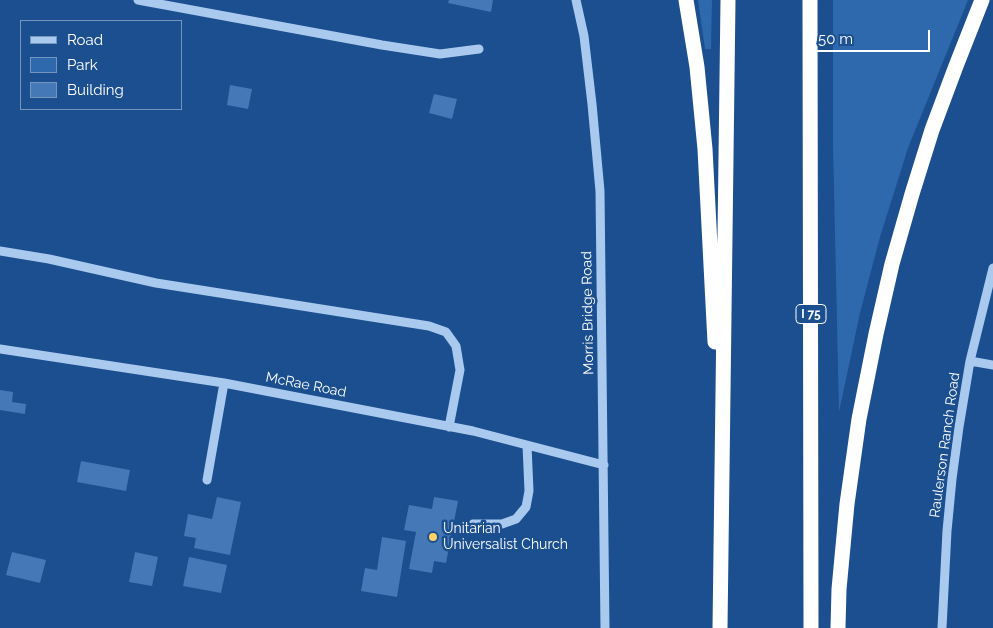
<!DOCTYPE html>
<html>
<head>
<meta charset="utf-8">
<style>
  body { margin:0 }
  #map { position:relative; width:993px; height:628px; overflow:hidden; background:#1b4f8f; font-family:Raleway,sans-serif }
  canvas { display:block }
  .legend { position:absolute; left:20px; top:20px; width:162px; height:90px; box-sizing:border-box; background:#1b4f8f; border:1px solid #7695bc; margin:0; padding:6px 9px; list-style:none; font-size:15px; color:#fff }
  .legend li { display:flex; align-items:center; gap:10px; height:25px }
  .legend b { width:25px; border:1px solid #7695bc }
  .scale { position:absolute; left:810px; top:30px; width:120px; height:22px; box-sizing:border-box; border:2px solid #fff; border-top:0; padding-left:6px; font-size:15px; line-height:18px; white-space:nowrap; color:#fff; -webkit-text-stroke:4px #1b4f8f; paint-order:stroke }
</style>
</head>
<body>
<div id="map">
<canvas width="993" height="628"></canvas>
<ul class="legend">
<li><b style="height:6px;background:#a9c9ee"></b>Road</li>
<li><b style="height:14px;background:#2e69ad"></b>Park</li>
<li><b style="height:14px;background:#4478b7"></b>Building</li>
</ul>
<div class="scale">50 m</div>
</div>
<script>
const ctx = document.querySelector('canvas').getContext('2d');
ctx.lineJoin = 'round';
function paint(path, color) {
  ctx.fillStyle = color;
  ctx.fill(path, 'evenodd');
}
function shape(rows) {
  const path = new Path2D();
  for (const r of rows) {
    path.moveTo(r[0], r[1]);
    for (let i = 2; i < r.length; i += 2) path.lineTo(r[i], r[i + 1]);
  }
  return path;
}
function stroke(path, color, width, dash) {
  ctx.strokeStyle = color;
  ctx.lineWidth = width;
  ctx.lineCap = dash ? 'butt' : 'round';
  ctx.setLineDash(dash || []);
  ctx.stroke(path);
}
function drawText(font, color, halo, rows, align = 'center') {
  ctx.font = font + ' Raleway,sans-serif';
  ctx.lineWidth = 5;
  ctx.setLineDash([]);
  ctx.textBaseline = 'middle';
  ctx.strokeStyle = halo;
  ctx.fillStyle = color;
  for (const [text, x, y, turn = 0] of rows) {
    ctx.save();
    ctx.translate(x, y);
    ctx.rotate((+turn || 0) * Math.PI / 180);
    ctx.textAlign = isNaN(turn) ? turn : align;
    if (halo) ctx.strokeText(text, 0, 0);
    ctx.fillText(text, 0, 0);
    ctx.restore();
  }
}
const green = shape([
  [698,0,712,0,711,49,705,49],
  [833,0,968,0,908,148,880,237,860,313,839,412,833,145]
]);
const building = shape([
  [449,0,493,0,491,12,448,3],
  [230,85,252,89,248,109,227,105],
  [434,94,457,99,452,119,429,113],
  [0,390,13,392,12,402,26,404,25,414,0,410],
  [81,461,130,470,126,491,77,482],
  [217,497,241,502,230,555,194,548,196,538,184,536,188,514,212,519],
  [434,497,458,501,446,563,434,561,432,573,409,569,416,532,404,530,409,505,432,509],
  [382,537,406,541,397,597,361,591,365,568,377,570],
  [12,552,46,560,40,583,6,575],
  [135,552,158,557,152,586,129,582],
  [189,557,227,565,221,593,183,586]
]);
const minor = shape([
  [138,0,382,45,440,54,479,49],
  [576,0,584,36,592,104,600,191,605,628],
  [0,251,49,259,156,283,429,326,446,332,456,346,460,370,449,427],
  [0,349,224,383,473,431,604,465],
  [970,361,993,365],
  [207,480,224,383],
  [473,524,502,524,516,519,526,507,529,491,527,445],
  [942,628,947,531,952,479,959,427,970,361,993,268]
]);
const highway = shape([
  [686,0,697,67,705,149,715,342],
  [810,0,811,628],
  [720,628,728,0],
  [838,628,839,589,847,504,859,419,876,334,892,264,912,194,932,130,956,66,982,0]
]);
const markers = [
  [433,537,5,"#ffd166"]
];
const shields = [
  [811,314,30]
];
const shieldNames = [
  ["I 75",811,314]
];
const streetNames = [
  ["Morris Bridge Road",588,313,-91],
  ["McRae Road",306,385,11],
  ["Raulerson Ranch Road",945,445,-82]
];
const poiNames = [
  ["Unitarian",443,529],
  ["Universalist Church",443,545]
];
paint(green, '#2e69ad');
paint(building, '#4478b7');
stroke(minor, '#a9c9ee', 9);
stroke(highway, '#fff', 15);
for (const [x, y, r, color] of markers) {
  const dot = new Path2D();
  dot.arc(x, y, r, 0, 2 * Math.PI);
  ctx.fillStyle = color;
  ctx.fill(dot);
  stroke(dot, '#1b4f8f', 2);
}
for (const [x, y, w] of shields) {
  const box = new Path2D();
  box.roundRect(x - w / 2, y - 9.5, w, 19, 4);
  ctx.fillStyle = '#1b4f8f';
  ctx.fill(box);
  stroke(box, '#fff', 1);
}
drawText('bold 12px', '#fff', null, shieldNames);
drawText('14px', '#fff', '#1b4f8f', streetNames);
drawText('14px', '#fff', '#1b4f8f', poiNames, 'left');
</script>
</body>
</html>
